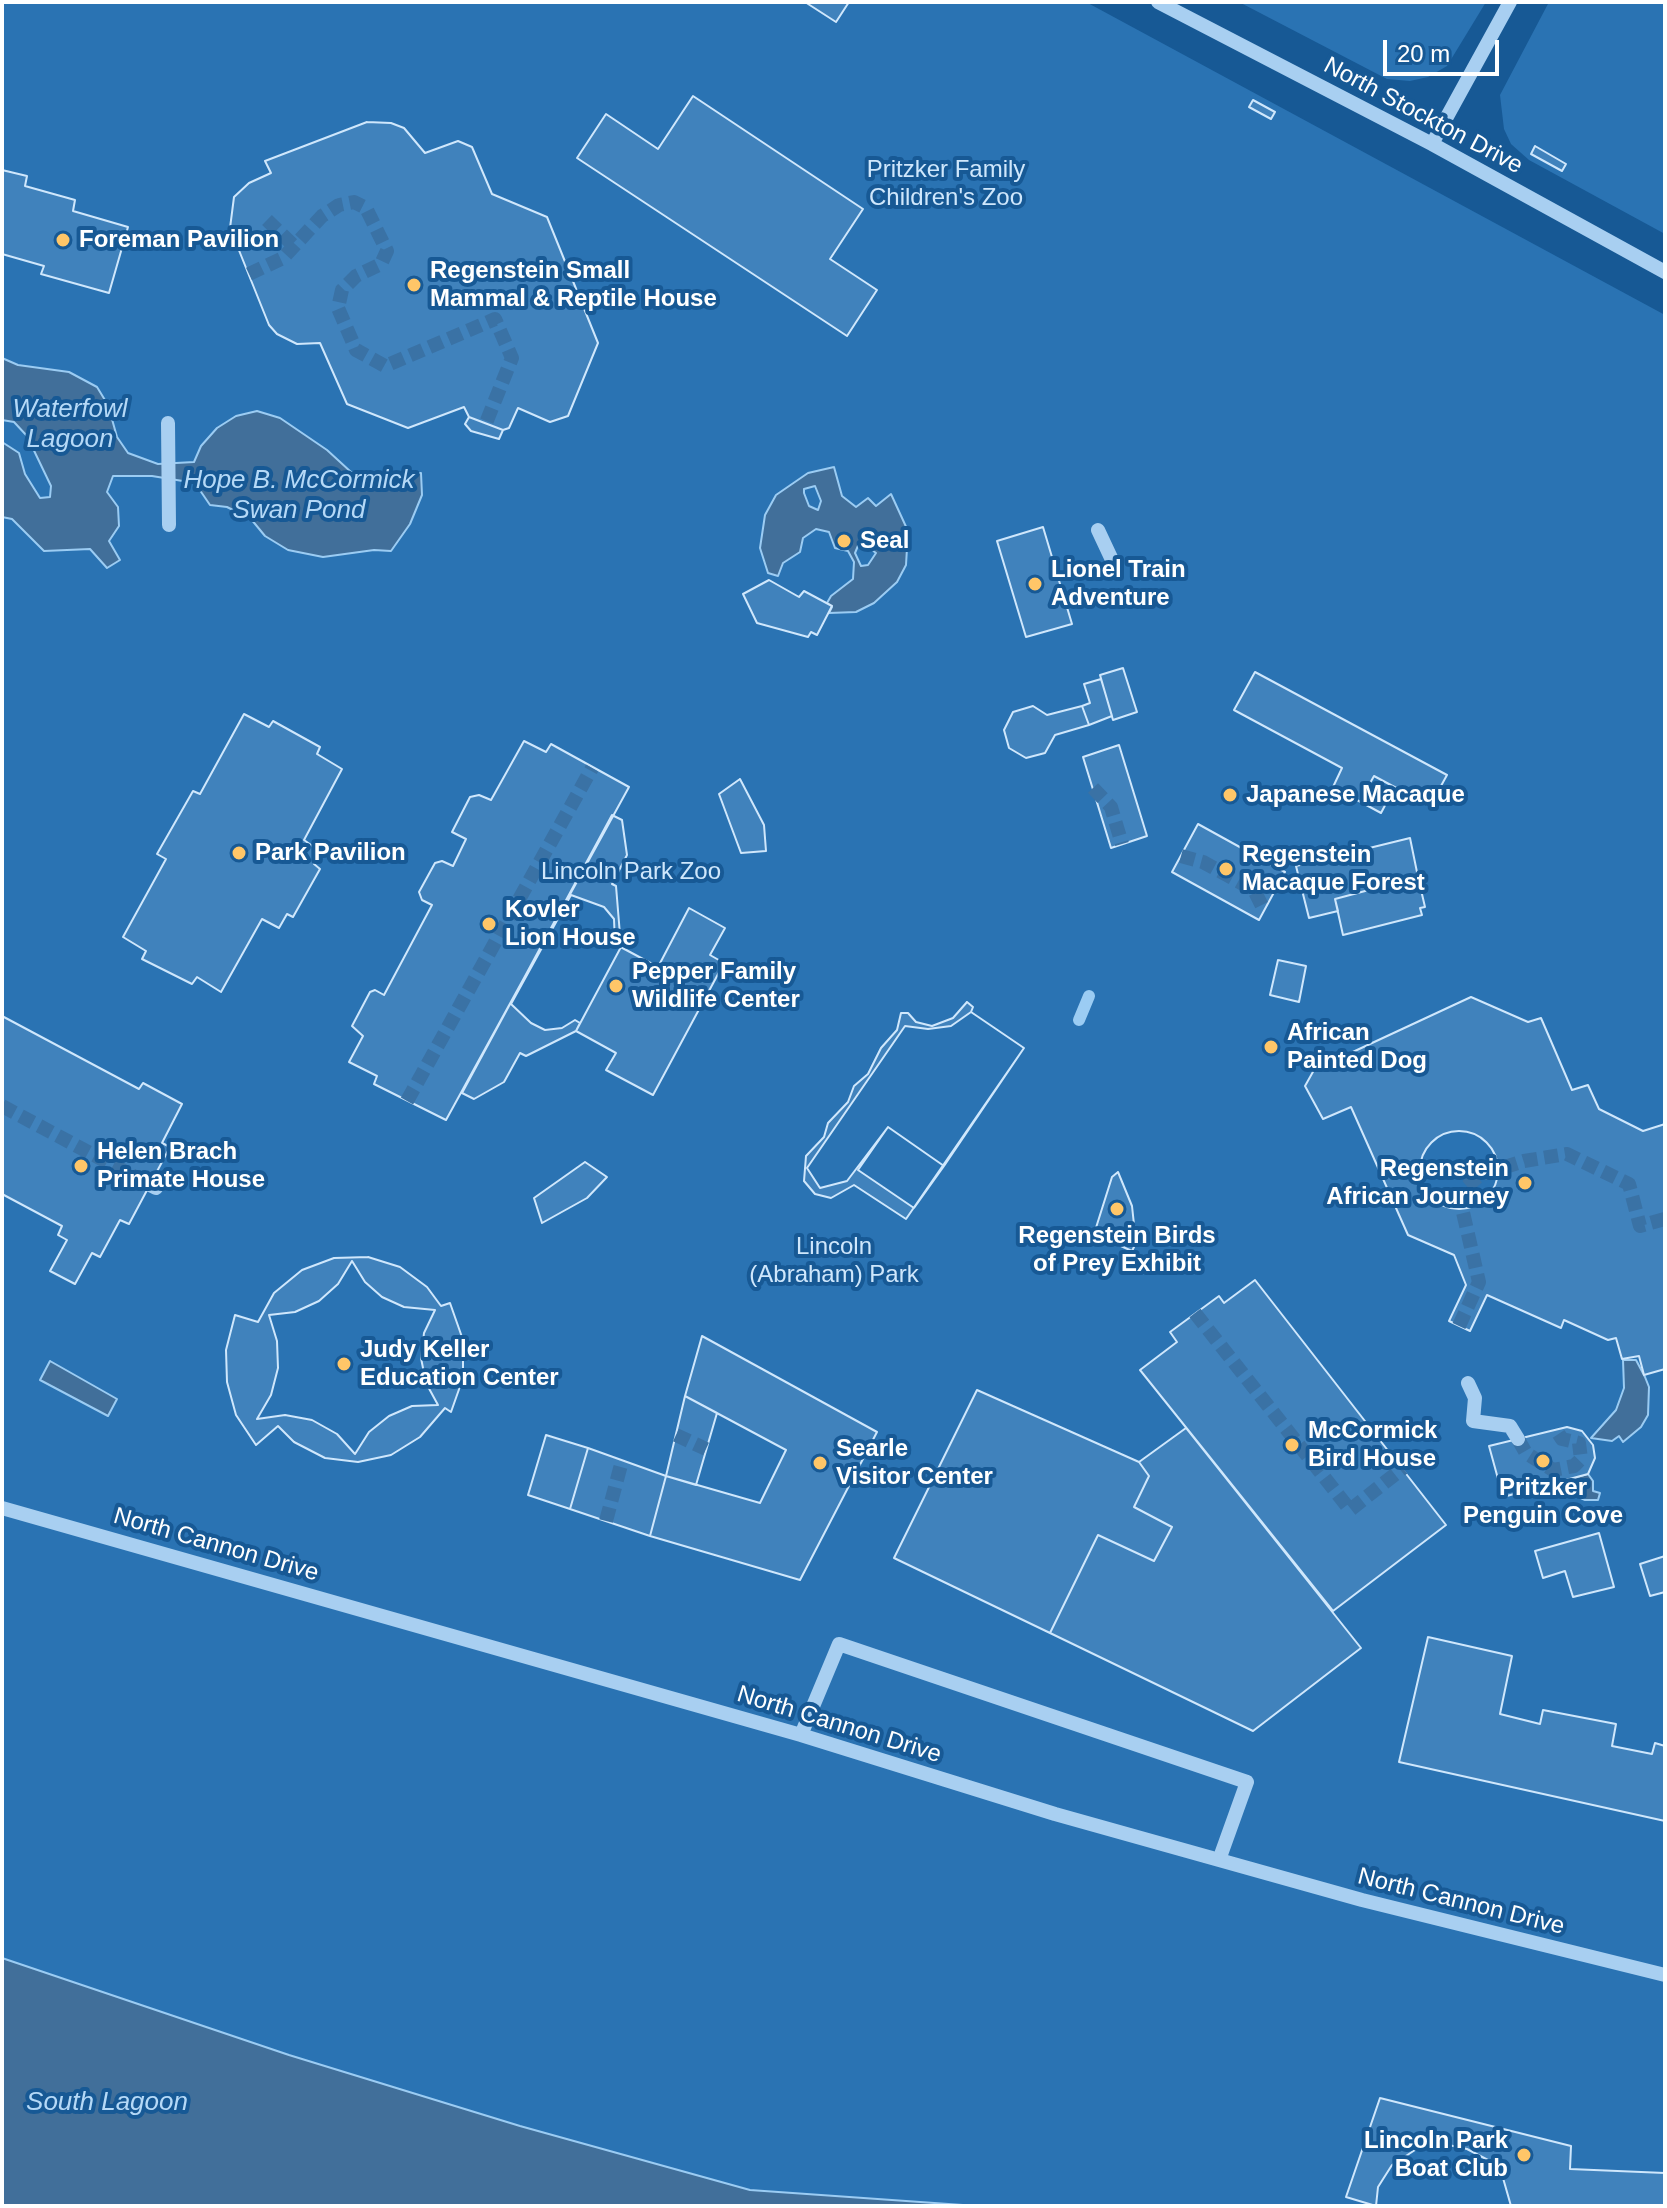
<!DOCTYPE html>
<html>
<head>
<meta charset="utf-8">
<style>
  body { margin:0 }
  #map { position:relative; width:1667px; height:2208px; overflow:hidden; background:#175995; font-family:Arial,sans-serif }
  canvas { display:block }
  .frame { position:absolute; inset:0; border:4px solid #fff; pointer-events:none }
  .scale { position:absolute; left:1383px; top:40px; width:116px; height:36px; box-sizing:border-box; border:4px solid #fff; border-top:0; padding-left:10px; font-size:24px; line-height:28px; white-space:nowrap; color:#fff; -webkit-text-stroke:6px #175995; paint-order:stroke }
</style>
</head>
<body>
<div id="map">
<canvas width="1667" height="2208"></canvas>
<div class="frame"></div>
<div class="scale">20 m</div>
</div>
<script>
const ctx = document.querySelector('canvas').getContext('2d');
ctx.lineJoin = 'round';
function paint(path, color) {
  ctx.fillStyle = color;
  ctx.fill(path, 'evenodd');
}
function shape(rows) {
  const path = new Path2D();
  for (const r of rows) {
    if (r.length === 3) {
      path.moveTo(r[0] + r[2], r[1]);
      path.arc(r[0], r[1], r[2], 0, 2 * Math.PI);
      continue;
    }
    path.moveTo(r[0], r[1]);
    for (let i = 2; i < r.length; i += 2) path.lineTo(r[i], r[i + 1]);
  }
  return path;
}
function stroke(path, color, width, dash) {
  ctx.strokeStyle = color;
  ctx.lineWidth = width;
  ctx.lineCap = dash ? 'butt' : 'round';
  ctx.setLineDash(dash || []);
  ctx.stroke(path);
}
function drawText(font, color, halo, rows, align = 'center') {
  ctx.font = font + ' Arial,sans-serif';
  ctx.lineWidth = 8;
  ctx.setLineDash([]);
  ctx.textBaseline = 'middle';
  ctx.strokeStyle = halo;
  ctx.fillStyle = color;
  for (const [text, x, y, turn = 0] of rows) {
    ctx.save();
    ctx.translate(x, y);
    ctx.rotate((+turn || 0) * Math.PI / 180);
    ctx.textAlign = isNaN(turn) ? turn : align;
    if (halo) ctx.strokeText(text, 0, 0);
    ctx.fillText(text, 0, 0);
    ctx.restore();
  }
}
const green = shape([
  [2,2,1086,2,1665,315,1665,2206,2,2206],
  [1239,2,1486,2,1447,66,1428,77,1410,81,1387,79],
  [1549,2,1665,2,1665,234,1529,160,1511,144,1504,129,1500,95]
]);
const water = shape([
  [2,358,18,365,69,372,97,387,108,405,117,437,128,453,158,464,194,462,201,446,217,428,236,416,257,411,280,418,327,450,351,472,373,483,397,486,406,473,421,473,422,495,410,524,391,551,374,550,323,557,288,550,265,536,251,519,227,507,210,505,195,483,152,476,113,476,107,492,118,507,119,526,109,541,120,560,107,568,90,549,44,551,12,519,2,517,2,442,19,453,25,474,40,498,50,497,51,486,27,436,14,422,2,420,2,358],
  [834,467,842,496,856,507,868,498,876,506,891,494,908,531,906,565,897,582,874,603,856,612,829,613,832,607,827,603,831,596,853,579,854,562,848,551,835,548,829,532,816,529,803,538,800,552,783,563,778,576,768,573,760,548,765,515,776,495,808,473,834,467],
  [815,486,821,501,818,510,809,506,804,493,804,489,815,486],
  [860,541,876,553,868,565,861,566,855,553,860,541],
  [1623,1360,1636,1360,1645,1377,1649,1387,1648,1415,1641,1427,1623,1442,1619,1436,1612,1441,1591,1438,1616,1410,1624,1388,1623,1360],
  [50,1361,117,1399,108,1416,40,1380,50,1361],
  [1588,1474,1593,1481,1593,1491,1600,1493,1598,1500,1585,1500,1561,1489,1538,1487,1588,1474],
  [2,1958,289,2055,520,2126,750,2190,977,2206,2,2206,2,1958]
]);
const stream = shape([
  [1079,1020,1089,996]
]);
const building = shape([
  [805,2,849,2,836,22,805,2],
  [693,96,863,209,830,259,877,290,847,336,577,158,606,114,658,149,693,96],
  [1253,100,1275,112,1271,119,1249,107,1253,100],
  [367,122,391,123,404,128,425,153,458,141,472,147,492,194,547,217,598,343,568,416,550,422,518,408,509,428,503,430,469,417,464,407,408,428,347,404,320,343,297,344,277,334,269,325,230,228,234,197,249,183,271,173,265,161,367,122],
  [1535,146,1566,164,1562,171,1531,154,1535,146],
  [2,170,27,176,25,186,75,200,73,211,128,227,109,293,41,274,44,266,2,254,2,170],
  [469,417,503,430,499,439,471,431,465,424,469,417],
  [1043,527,1072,624,1026,637,997,541,1043,527],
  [769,580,799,597,804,591,832,606,817,635,811,632,808,637,757,623,743,594,769,580],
  [1123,668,1137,712,1113,720,1100,675,1123,668],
  [1255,672,1447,775,1430,806,1374,776,1369,785,1390,796,1381,813,1333,787,1342,768,1234,710,1255,672],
  [1101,679,1112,716,1089,725,1082,706,1090,703,1084,684,1101,679],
  [1033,706,1047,715,1082,706,1089,725,1055,735,1045,753,1026,758,1009,748,1004,730,1013,712,1033,706],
  [244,714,269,727,273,721,320,747,317,754,342,769,304,840,321,852,314,864,320,869,293,917,287,914,279,928,262,919,221,992,197,977,192,984,142,959,146,951,123,937,166,859,157,854,193,791,200,794,244,714],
  [524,741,546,752,551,744,629,787,446,1120,374,1084,377,1076,349,1062,363,1036,352,1026,370,992,375,990,384,995,432,905,422,900,419,892,435,863,442,861,453,866,466,839,452,832,470,797,479,795,491,800,524,741],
  [1119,745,1147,836,1111,848,1083,757,1119,745],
  [740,779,764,825,766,851,741,853,719,794,740,779],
  [612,815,622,820,627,855,612,884,616,886,621,947,576,1031,526,1056,520,1053,504,1082,474,1099,462,1093,612,815],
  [1198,824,1285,872,1259,920,1172,872,1198,824],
  [1410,838,1418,877,1335,899,1338,911,1309,918,1296,866,1410,838],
  [1418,877,1425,907,1420,908,1422,915,1343,935,1335,899,1418,877],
  [571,895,604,907,614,919,615,944,658,967,689,908,725,928,710,955,724,963,653,1095,606,1070,616,1053,576,1031,580,1023,575,1020,562,1028,545,1030,531,1023,511,1004,571,895],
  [1278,960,1306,966,1299,1002,1270,995,1278,960],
  [1471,997,1528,1022,1541,1018,1572,1090,1588,1085,1599,1109,1643,1131,1665,1124,1665,1369,1644,1375,1639,1356,1622,1359,1616,1338,1608,1340,1564,1320,1561,1328,1487,1295,1470,1331,1449,1321,1466,1285,1454,1255,1408,1235,1351,1107,1323,1119,1305,1086,1314,1070,1471,997],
  [967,1002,973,1007,971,1012,1024,1048,906,1219,854,1185,831,1198,815,1194,804,1181,806,1156,824,1137,828,1123,848,1102,854,1086,868,1074,881,1048,897,1030,901,1013,908,1013,916,1022,932,1026,953,1018,967,1002],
  [971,1012,1024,1048,944,1166,888,1127,847,1181,820,1188,807,1168,905,1026,928,1029,951,1026,971,1012],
  [2,1016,139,1089,143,1083,182,1104,162,1143,170,1147,129,1224,120,1220,100,1257,92,1253,75,1284,50,1271,67,1240,58,1235,62,1226,2,1194,2,1016],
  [888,1127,944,1166,914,1208,858,1170,888,1127],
  [1459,1170,39],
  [585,1162,607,1177,587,1198,542,1223,534,1198,585,1162],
  [1118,1172,1132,1206,1136,1243,1132,1251,1094,1234,1112,1177,1118,1172],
  [368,1257,400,1267,427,1287,441,1306,450,1303,463,1340,463,1378,451,1412,445,1408,420,1437,391,1455,358,1462,325,1458,294,1442,278,1426,256,1445,236,1415,227,1382,226,1350,235,1315,258,1322,274,1293,302,1270,334,1258,368,1257],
  [352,1261,365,1282,382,1297,404,1307,435,1310,424,1333,421,1358,426,1383,438,1405,412,1406,389,1416,369,1432,355,1454,337,1434,312,1420,285,1415,257,1419,271,1395,278,1368,277,1341,269,1315,295,1312,319,1301,338,1284,352,1261],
  [1255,1280,1446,1525,1333,1611,1140,1370,1177,1342,1170,1332,1219,1296,1224,1303,1255,1280],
  [702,1336,877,1432,800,1580,650,1536,666,1476,760,1503,786,1450,685,1396,702,1336],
  [977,1390,1139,1462,1149,1476,1134,1507,1172,1527,1154,1561,1098,1535,1050,1633,894,1558,977,1390],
  [685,1396,717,1413,696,1485,666,1476,685,1396],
  [1567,1427,1582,1431,1593,1445,1595,1458,1588,1474,1503,1497,1489,1446,1567,1427],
  [1186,1428,1361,1648,1253,1731,1050,1633,1098,1535,1154,1561,1172,1527,1134,1507,1149,1476,1139,1462,1186,1428],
  [546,1435,588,1448,570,1509,528,1495,546,1435],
  [588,1448,666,1476,650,1536,570,1509,588,1448],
  [1599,1533,1614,1587,1573,1597,1565,1571,1543,1578,1535,1551,1599,1533],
  [1665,1556,1665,1592,1650,1596,1640,1564,1665,1556],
  [1428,1637,1512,1656,1500,1714,1540,1724,1543,1710,1616,1724,1612,1746,1652,1754,1655,1743,1665,1746,1665,1821,1399,1762,1428,1637],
  [1380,2098,1571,2146,1570,2169,1665,2173,1665,2206,1511,2206,1503,2178,1488,2160,1467,2149,1444,2144,1415,2150,1392,2165,1378,2187,1376,2206,1346,2197,1380,2098]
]);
const minorTunnel = shape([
  [267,220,296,248],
  [249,274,283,258,322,216,339,205,354,202,366,208,387,251,381,264,356,276,342,290,338,308,356,350,385,366,495,319,512,358,486,423],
  [1093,788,1111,807,1122,844],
  [1181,856,1203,862,1254,890,1264,910],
  [407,1101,592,768],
  [2,1106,150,1185],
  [1195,1313,1350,1510,1403,1468],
  [1459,1326,1479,1282,1462,1208,1465,1188,1480,1175,1524,1161,1567,1154,1629,1184,1640,1226,1665,1219],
  [676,1435,706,1449],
  [1518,1439,1526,1453,1553,1470,1574,1466,1581,1459,1579,1443,1562,1439,1556,1430],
  [606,1521,622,1461]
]);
const minor = shape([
  [1158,2,1432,144,1665,272],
  [1432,144,1510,2],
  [168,423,169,525],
  [1098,530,1113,562],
  [150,1185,156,1188],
  [1468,1383,1475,1398,1473,1421,1510,1426,1518,1439],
  [2,1508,801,1735,1055,1814,1362,1900,1665,1975],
  [801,1735,839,1644,1247,1782,1219,1860]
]);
const markers = [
  [63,240,8,"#ffc668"],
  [414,285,8,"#ffc668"],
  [844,541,8,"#ffc668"],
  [1035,584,8,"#ffc668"],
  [1230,795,8,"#ffc668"],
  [239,853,8,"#ffc668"],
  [1226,869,8,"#ffc668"],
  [489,924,8,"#ffc668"],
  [616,986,8,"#ffc668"],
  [1271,1047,8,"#ffc668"],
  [81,1166,8,"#ffc668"],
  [1525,1183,8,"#ffc668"],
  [1117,1209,8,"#ffc668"],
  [344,1364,8,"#ffc668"],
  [1292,1445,8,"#ffc668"],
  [1543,1461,8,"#ffc668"],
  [820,1463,8,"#ffc668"],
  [1524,2155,8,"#ffc668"]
];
const streetNames = [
  ["North Stockton Drive",1423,116,28],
  ["North Cannon Drive",216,1545,16],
  ["North Cannon Drive",839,1725,17],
  ["North Cannon Drive",1461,1902,14]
];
const parkNames = [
  ["Pritzker Family",946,170],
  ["Children's Zoo",946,198],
  ["Lincoln Park Zoo",631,872],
  ["Lincoln",834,1247],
  ["(Abraham) Park",834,1275]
];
const poiNames = [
  ["Foreman Pavilion",79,240],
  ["Regenstein Small",430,271],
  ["Mammal & Reptile House",430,299],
  ["Seal",860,541],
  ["Lionel Train",1051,570],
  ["Adventure",1051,598],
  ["Japanese Macaque",1246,795],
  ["Park Pavilion",255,853],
  ["Regenstein",1242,855],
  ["Macaque Forest",1242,883],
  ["Kovler",505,910],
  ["Lion House",505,938],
  ["Pepper Family",632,972],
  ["Wildlife Center",632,1000],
  ["African",1287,1033],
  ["Painted Dog",1287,1061],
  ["Helen Brach",97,1152],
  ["Primate House",97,1180],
  ["Regenstein",1509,1169,"right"],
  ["African Journey",1509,1197,"right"],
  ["Regenstein Birds",1117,1236,"center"],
  ["of Prey Exhibit",1117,1264,"center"],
  ["Judy Keller",360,1350],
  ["Education Center",360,1378],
  ["McCormick",1308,1431],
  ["Bird House",1308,1459],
  ["Searle",836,1449],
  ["Visitor Center",836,1477],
  ["Pritzker",1543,1488,"center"],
  ["Penguin Cove",1543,1516,"center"],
  ["Lincoln Park",1508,2141,"right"],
  ["Boat Club",1508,2169,"right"]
];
const waterNames = [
  ["Waterfowl",70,410],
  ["Lagoon",70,440],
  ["Hope B. McCormick",299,481],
  ["Swan Pond",299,511],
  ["South Lagoon",107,2103]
];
paint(green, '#2a73b3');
paint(water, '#416f9a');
stroke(water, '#9bccf3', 2);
stroke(stream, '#9bccf3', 12);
paint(building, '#4082bc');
stroke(building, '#cfe7fc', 2);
stroke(minorTunnel, '#3a72a5', 14, [14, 7]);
stroke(minor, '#a8cff1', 14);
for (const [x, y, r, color] of markers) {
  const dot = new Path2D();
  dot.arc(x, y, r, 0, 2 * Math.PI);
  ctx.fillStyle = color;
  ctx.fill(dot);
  stroke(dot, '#175995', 3);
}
drawText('24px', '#fff', '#175995', streetNames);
drawText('24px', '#cfe7fc', '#175995', parkNames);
drawText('bold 24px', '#fff', '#175995', poiNames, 'left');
drawText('italic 26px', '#b5d9f7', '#175995', waterNames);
</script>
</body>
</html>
